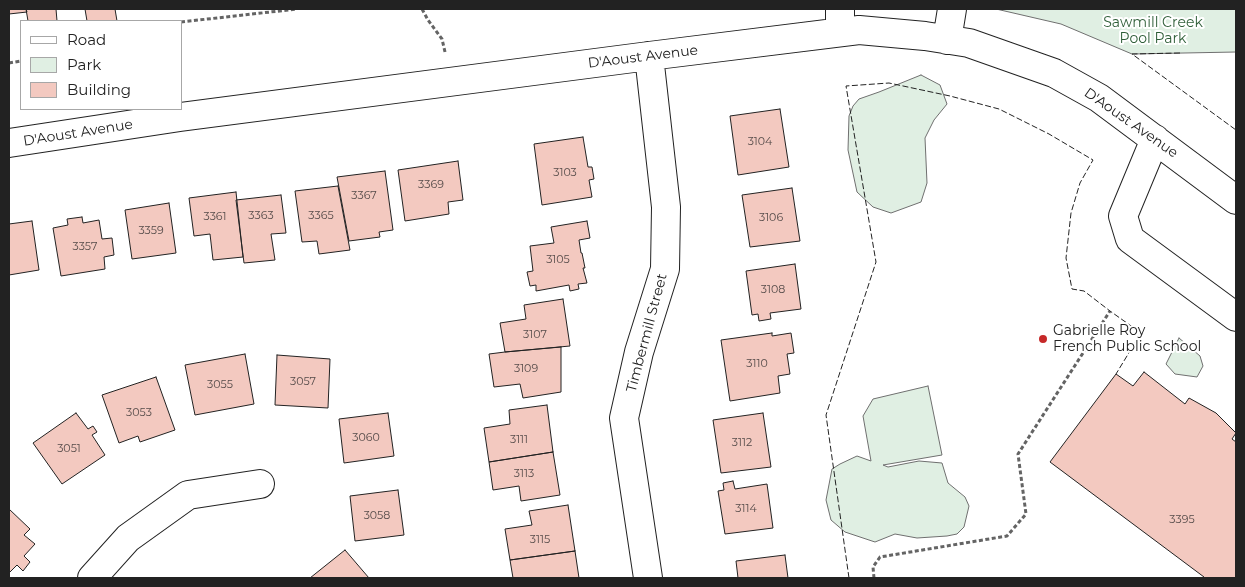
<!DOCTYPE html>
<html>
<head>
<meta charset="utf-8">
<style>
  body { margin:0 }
  #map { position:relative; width:1245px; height:587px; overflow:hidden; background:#fff; font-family:Montserrat,sans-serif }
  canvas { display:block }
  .frame { position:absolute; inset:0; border:10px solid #222; pointer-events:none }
  .legend { position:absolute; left:20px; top:20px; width:162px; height:90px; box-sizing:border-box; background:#fff; border:1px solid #a7a7a7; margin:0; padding:6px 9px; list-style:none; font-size:15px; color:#222 }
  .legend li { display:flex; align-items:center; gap:10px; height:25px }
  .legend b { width:25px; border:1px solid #a7a7a7 }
</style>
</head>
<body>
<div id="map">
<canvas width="1245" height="587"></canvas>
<div class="frame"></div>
<ul class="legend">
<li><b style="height:6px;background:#fff"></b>Road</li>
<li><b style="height:14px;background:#e0efe3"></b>Park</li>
<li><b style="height:14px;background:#f3c9c0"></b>Building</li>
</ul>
</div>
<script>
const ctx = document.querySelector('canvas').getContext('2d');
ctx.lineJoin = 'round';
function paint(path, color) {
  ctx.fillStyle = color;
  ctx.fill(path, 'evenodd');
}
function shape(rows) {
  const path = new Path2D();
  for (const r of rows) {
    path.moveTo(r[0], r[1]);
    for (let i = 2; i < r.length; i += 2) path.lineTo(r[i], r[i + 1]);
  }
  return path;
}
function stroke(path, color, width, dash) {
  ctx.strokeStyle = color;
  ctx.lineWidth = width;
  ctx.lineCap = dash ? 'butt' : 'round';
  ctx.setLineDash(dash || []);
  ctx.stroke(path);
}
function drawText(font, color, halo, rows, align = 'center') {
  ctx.font = font + ' Montserrat,sans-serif';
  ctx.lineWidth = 4;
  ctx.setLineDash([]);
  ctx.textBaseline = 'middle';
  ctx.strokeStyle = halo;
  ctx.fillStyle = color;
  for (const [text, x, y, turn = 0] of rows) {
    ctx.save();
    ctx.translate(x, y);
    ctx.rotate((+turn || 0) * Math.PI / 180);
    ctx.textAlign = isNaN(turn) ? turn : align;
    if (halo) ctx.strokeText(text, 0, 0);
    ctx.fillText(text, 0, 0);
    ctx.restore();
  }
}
const green = shape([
  [996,9,1236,9,1236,52,1132,54,1061,24,996,9],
  [921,75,940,85,947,104,934,120,925,138,927,183,921,202,891,213,873,207,857,192,848,150,849,116,853,106,859,99,879,92,921,75],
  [1179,338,1200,356,1203,366,1197,377,1175,374,1166,364,1179,338],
  [928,386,942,455,883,465,888,467,919,461,942,463,948,483,965,497,969,506,964,527,957,534,947,536,917,538,895,534,875,542,845,532,831,520,826,500,832,469,840,464,857,456,871,461,863,416,873,399,928,386]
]);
const building = shape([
  [9,9,26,9,27,12,9,14,9,9],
  [26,9,56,9,57,21,28,21,26,9],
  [85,9,115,9,117,21,87,21,85,9],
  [780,109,789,167,738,175,730,116,780,109],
  [583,137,588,167,592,167,594,179,589,180,592,197,542,205,534,144,583,137],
  [458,161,463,200,448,202,449,214,405,221,398,170,458,161],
  [385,171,393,230,379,232,380,237,349,241,337,177,385,171],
  [338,186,350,250,319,254,317,241,302,242,295,191,338,186],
  [792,188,800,241,750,247,742,195,792,188],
  [236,192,243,257,213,260,210,234,194,236,189,198,236,192],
  [281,195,286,233,271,234,275,260,244,263,236,200,281,195],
  [169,203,176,253,132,259,125,210,169,203],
  [82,217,83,223,99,220,102,239,112,238,114,255,104,257,105,269,61,276,53,228,68,225,67,219,82,217],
  [32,221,39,270,9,275,9,224,32,221],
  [587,221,590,238,579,240,581,253,582,253,585,268,583,268,587,283,578,284,579,289,570,291,569,285,536,291,536,285,530,286,527,272,533,271,530,246,554,243,551,227,587,221],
  [795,264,801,309,770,313,771,319,759,321,758,314,752,315,746,271,795,264],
  [563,299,570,346,505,352,500,323,526,319,524,305,563,299],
  [772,333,772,336,791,333,794,353,787,354,790,374,778,376,780,393,730,401,721,340,772,333],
  [561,347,561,392,523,398,520,384,494,387,489,354,505,352,561,347],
  [245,354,254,404,195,415,185,365,245,354],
  [277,355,330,359,328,408,275,405,277,355],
  [1144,372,1185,404,1189,398,1216,413,1236,433,1232,439,1236,442,1236,578,1204,578,1204,577,1050,462,1116,374,1133,386,1144,372],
  [156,377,175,430,140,442,138,436,119,443,102,395,156,377],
  [547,405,553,452,489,462,484,428,510,424,509,410,547,405],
  [76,413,88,429,93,426,97,432,92,435,105,455,62,484,33,443,76,413],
  [388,413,394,456,344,463,339,419,388,413],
  [763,413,771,467,721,473,713,420,763,413],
  [553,452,560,495,521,501,519,486,493,490,489,462,553,452],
  [733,481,735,489,767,484,773,528,725,534,718,491,724,490,723,483,733,481],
  [398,490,404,535,355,541,350,496,398,490],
  [568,505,575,551,510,560,505,529,532,525,529,511,568,505],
  [9,509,30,529,24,535,35,544,24,556,30,562,23,571,17,565,9,573,9,509],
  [345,550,369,578,310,578,345,550],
  [575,551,579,578,513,578,510,560,575,551],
  [785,555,788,578,738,578,736,561,785,555]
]);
const path = shape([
  [422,9,428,20,442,39,445,52],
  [181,22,297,9],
  [9,63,21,61],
  [874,578,873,567,880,557,1007,536,1026,514,1018,454,1110,311]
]);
const minor = shape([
  [840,9,840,32],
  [947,40,952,9],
  [1155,139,1123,216,1130,239,1236,317],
  [9,143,180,117,649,56,859,30,925,36,969,43,1054,73,1099,98,1236,200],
  [92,578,128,538,188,495,260,484],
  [648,578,624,418,639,352,665,269,666,207,649,56]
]);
const fence = shape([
  [1180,53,1132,54,1236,130],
  [849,578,826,415,876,262,846,86,889,83,950,96,999,109,1049,134,1093,160,1080,183,1071,213,1066,258,1072,289,1084,291,1110,311,1141,333,1116,374]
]);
const markers = [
  [1043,339,5,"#c62828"]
];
const numberNames = [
  ["3104",760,142],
  ["3103",565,173],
  ["3369",431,185],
  ["3367",364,196],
  ["3363",261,216],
  ["3365",321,216],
  ["3361",215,217],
  ["3106",771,218],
  ["3359",151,231],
  ["3357",85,247],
  ["3105",558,260],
  ["3108",773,290],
  ["3107",535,335],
  ["3110",757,364],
  ["3109",526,369],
  ["3057",303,382],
  ["3055",220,385],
  ["3053",139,413],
  ["3060",366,438],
  ["3111",519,440],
  ["3112",742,443],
  ["3051",69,449],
  ["3113",524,474],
  ["3114",746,509],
  ["3058",377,516],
  ["3395",1182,520],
  ["3115",540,540]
];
const parkNames = [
  ["Sawmill Creek",1153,23],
  ["Pool Park",1153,39]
];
const streetNames = [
  ["D'Aoust Avenue",643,57,-7],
  ["D'Aoust Avenue",1131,123,35],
  ["D'Aoust Avenue",78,133,-9],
  ["Timbermill Street",647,333,-75]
];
const poiNames = [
  ["Gabrielle Roy",1053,331],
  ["French Public School",1053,347]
];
paint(green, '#e0efe3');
stroke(green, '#6f6f6f', 1);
paint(building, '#f3c9c0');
stroke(building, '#222', 1);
stroke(minor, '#222', 30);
stroke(path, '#646464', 3, [4, 2.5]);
stroke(minor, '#fff', 28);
stroke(fence, '#222', 1, [6, 2.5]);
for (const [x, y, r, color] of markers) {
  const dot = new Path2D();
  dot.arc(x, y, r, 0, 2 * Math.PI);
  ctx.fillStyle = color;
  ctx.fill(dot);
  stroke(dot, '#fff', 2);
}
drawText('11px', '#564c4a', null, numberNames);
drawText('14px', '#2f5e38', '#fff', parkNames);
drawText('14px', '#222', '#fff', streetNames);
drawText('14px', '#222', '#fff', poiNames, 'left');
</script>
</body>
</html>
